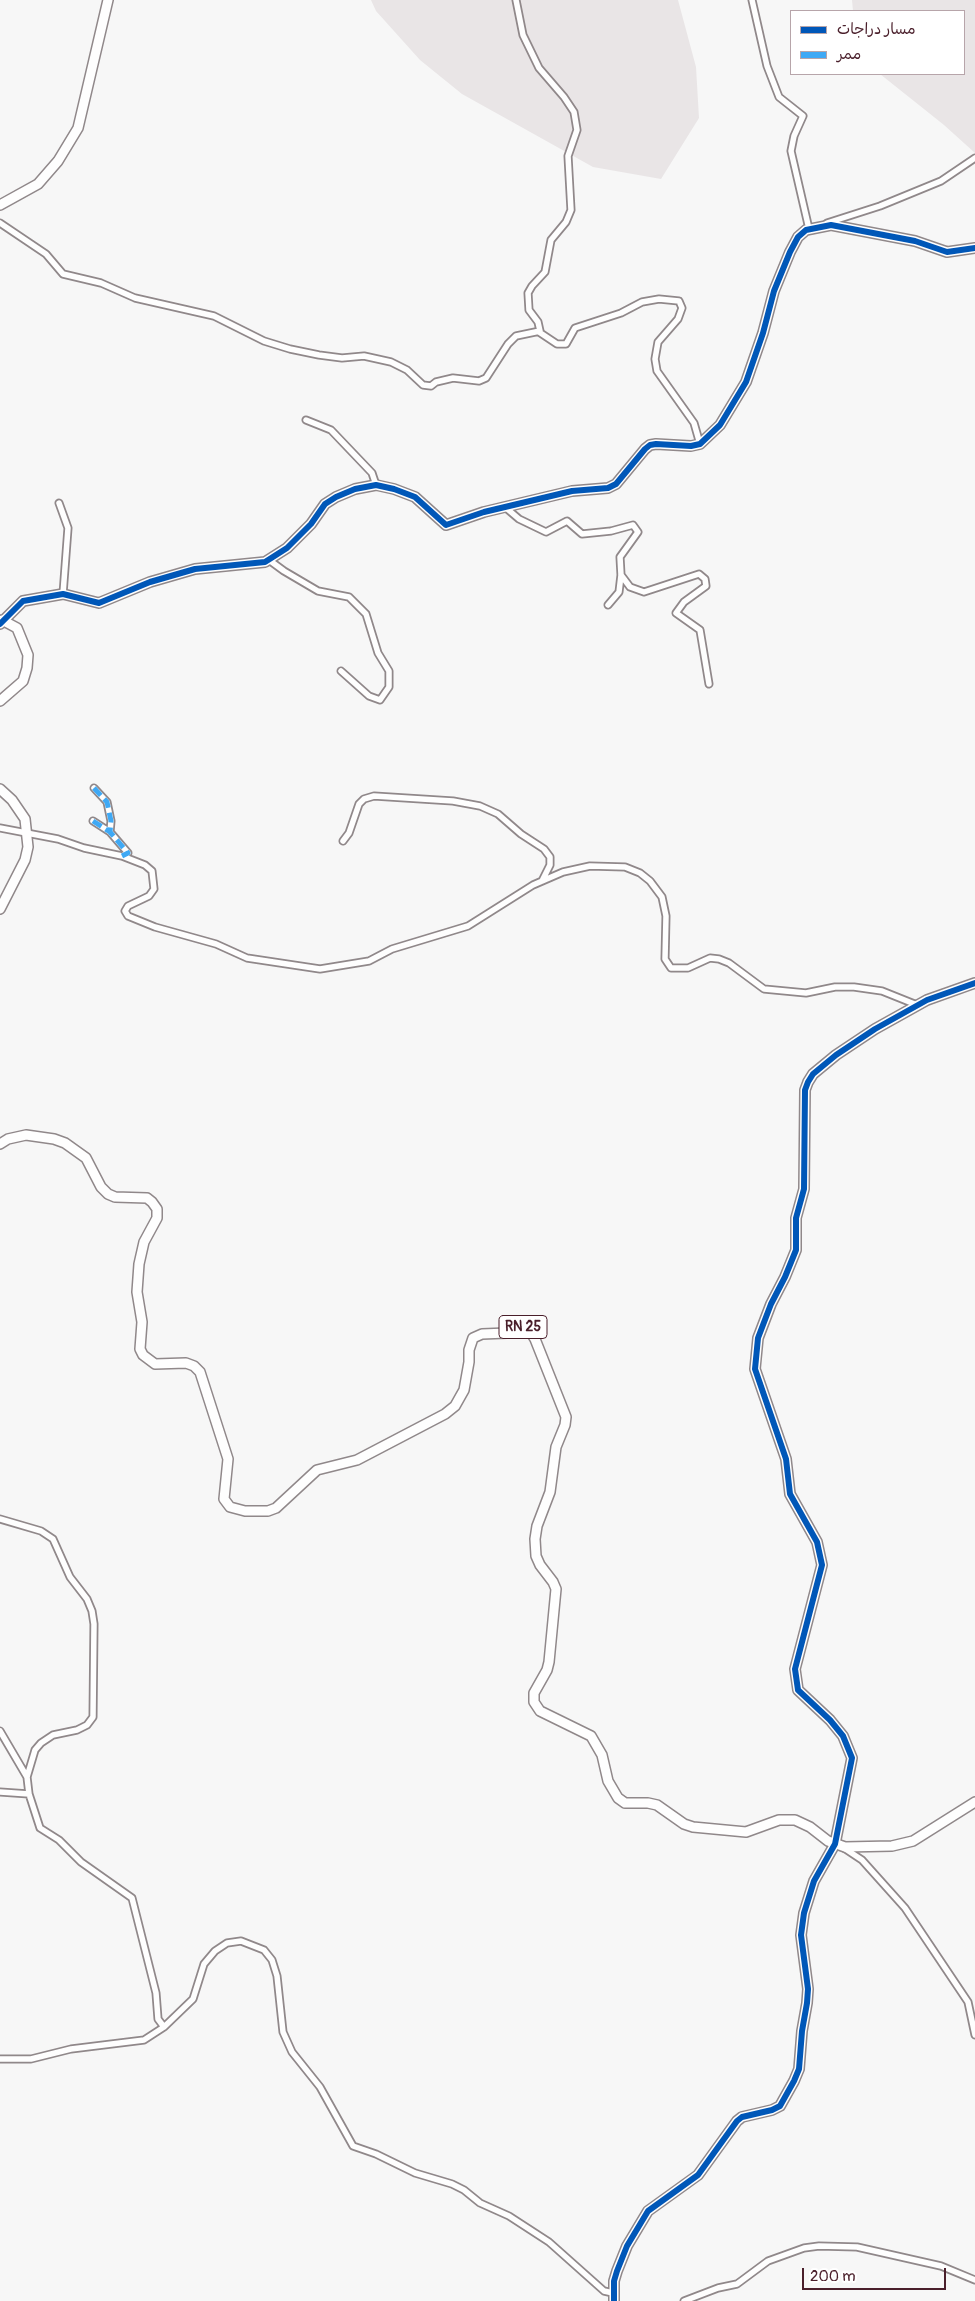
<!DOCTYPE html>
<html>
<head>
<meta charset="utf-8">
<style>
  body { margin:0 }
  #map { position:relative; width:975px; height:2301px; overflow:hidden; background:#f7f7f7; font-family:Pangolin,"Playpen Sans Arabic",sans-serif }
  canvas { display:block }
  .legend { position:absolute; left:790px; top:10px; width:175px; height:65px; box-sizing:border-box; background:#fff; border:1px solid #b7a5aa; margin:0; padding:6px 9px; list-style:none; font-size:15px; color:#4a1f2b }
  .legend li { display:flex; align-items:center; gap:10px; height:25px }
  .legend b { width:25px; border:1px solid #b7a5aa }
  .scale { position:absolute; left:802px; top:2268px; width:144px; height:22px; box-sizing:border-box; border:2px solid #4a1f2b; border-top:0; padding-left:6px; font-size:15px; line-height:18px; white-space:nowrap; color:#4a1f2b; -webkit-text-stroke:4px #fff; paint-order:stroke }
</style>
</head>
<body>
<div id="map">
<canvas width="975" height="2301"></canvas>
<ul class="legend">
<li><b style="height:6px;background:#0057b8"></b>مسار دراجات</li>
<li><b style="height:6px;background:#3fa9f5"></b>ممر</li>
</ul>
<div class="scale">200 m</div>
</div>
<script>
const ctx = document.querySelector('canvas').getContext('2d');
ctx.lineJoin = 'round';
function paint(path, color) {
  ctx.fillStyle = color;
  ctx.fill(path, 'evenodd');
}
function shape(rows) {
  const path = new Path2D();
  for (const r of rows) {
    path.moveTo(r[0], r[1]);
    for (let i = 2; i < r.length; i += 2) path.lineTo(r[i], r[i + 1]);
  }
  return path;
}
function stroke(path, color, width, dash) {
  ctx.strokeStyle = color;
  ctx.lineWidth = width;
  ctx.lineCap = dash ? 'butt' : 'round';
  ctx.setLineDash(dash || []);
  ctx.stroke(path);
}
function drawText(font, color, halo, rows, align = 'center') {
  ctx.font = font + ' Pangolin,sans-serif';
  ctx.lineWidth = 4.5;
  ctx.setLineDash([]);
  ctx.textBaseline = 'middle';
  ctx.strokeStyle = halo;
  ctx.fillStyle = color;
  for (const [text, x, y, turn = 0] of rows) {
    ctx.save();
    ctx.translate(x, y);
    ctx.rotate((+turn || 0) * Math.PI / 180);
    ctx.textAlign = isNaN(turn) ? turn : align;
    if (halo) ctx.strokeText(text, 0, 0);
    ctx.fillText(text, 0, 0);
    ctx.restore();
  }
}
const green = shape([
  [371,0,678,0,696,67,699,118,661,179,593,167,462,94,420,60,376,11],
  [852,0,975,0,975,153,944,125,880,74,964,74,964,11,853,11]
]);
const street = shape([
  [752,0,767,66,779,97,803,116,794,136,791,151,809,229],
  [0,223,46,254,63,274,101,283,135,298,214,316,264,341,290,349,319,355,342,358,364,356,391,362,407,370,423,385,431,386,436,382,453,378,479,381,486,378,508,344,516,336,540,331,538,322,529,310,528,293,532,286,545,272,551,240,566,222,571,210,568,156,577,130,574,112,564,97,539,68,523,35,516,0],
  [827,223,880,206,941,181,975,158],
  [539,332,557,344,566,344,575,328,621,313,642,302,659,299,679,301,682,308,678,319,658,342,655,359,657,371,694,423,700,444],
  [306,420,331,430,372,473,376,485],
  [59,503,68,528,63,594],
  [505,507,519,519,546,532,567,521,582,534,611,531,633,525,638,532,620,557,621,575,619,592,608,605],
  [269,560,284,571,318,591,349,597,366,614,378,653,389,671,389,687,380,700,369,696,341,671],
  [621,575,630,587,644,592,699,574,705,579,706,586,684,602,676,613,700,630,709,684],
  [94,788,107,802,111,821,110,832,128,853,122,856],
  [93,821,110,832],
  [0,828,58,839,84,848,122,856,145,865,152,871,154,889,149,896,128,906,125,911,128,916,155,927,216,944,247,958,320,969,369,961,392,949,468,926,533,885,563,872,590,866,625,867,640,873,650,881,662,897,666,916,665,959,671,968,688,968,710,958,719,959,729,963,764,989,806,993,835,987,854,987,882,991,917,1005],
  [343,841,349,833,359,804,364,799,374,796,453,801,480,806,498,814,521,834,544,849,550,857,550,865,542,881],
  [0,1519,41,1531,53,1539,70,1577,87,1599,92,1611,94,1624,93,1717,87,1725,77,1730,53,1735,41,1743,35,1750,27,1777,29,1794,40,1828,59,1840,81,1862,132,1898,156,1993,158,2019,164,2027],
  [0,1731,27,1777],
  [0,1792,29,1794],
  [844,1848,862,1860,905,1908,968,2002,975,2035],
  [0,2059,31,2059,71,2049,144,2040,164,2027,193,1999,204,1964,215,1951,227,1943,241,1941,264,1950,272,1960,277,1976,283,2032,292,2052,320,2087,353,2146,376,2154,415,2173,452,2184,464,2190,480,2203,509,2216,549,2242,604,2291,613,2293],
  [684,2301,718,2288,737,2284,768,2261,804,2248,819,2246,857,2247,941,2266,975,2280]
]);
const secondary = shape([
  [0,205,38,184,58,161,78,128,108,0],
  [0,624,23,601,63,594,99,603,150,582,195,569,265,562,287,548,311,524,325,504,336,497,355,489,376,485,394,489,415,497,446,525,484,512,572,491,608,488,616,484,645,449,650,445,656,444,691,446,700,444,720,425,746,382,763,333,774,291,790,252,798,237,806,230,831,225,915,241,947,252,975,248],
  [0,701,23,681,27,668,28,655,17,628,2,620],
  [0,789,12,800,25,819,28,847,25,860,0,909],
  [614,2301,614,2281,617,2271,627,2246,648,2211,698,2175,737,2121,742,2117,772,2110,780,2106,794,2081,799,2069,802,2031,807,2003,808,1989,801,1935,804,1913,814,1881,835,1844,852,1758,843,1736,830,1720,798,1690,795,1669,822,1565,817,1542,790,1494,786,1459,755,1369,758,1338,771,1304,785,1277,796,1250,796,1218,804,1189,805,1090,808,1082,813,1074,836,1055,875,1029,927,1000,975,983]
]);
const primary = shape([
  [0,1144,8,1139,26,1135,54,1139,65,1143,86,1158,101,1187,108,1194,115,1197,147,1198,152,1202,157,1209,157,1218,144,1242,139,1264,137,1292,142,1322,140,1349,143,1355,155,1364,186,1363,194,1366,200,1372,228,1459,224,1499,230,1507,245,1511,268,1511,276,1508,317,1470,357,1460,445,1414,455,1406,464,1390,469,1362,469,1350,473,1338,482,1334,507,1333,521,1326,530,1331,535,1339,566,1417,565,1425,556,1447,550,1492,537,1526,535,1539,536,1556,540,1565,553,1582,556,1589,549,1662,547,1670,534,1693,534,1702,540,1711,591,1736,602,1755,608,1781,618,1798,625,1803,648,1803,657,1805,684,1824,693,1827,746,1832,779,1820,795,1820,810,1827,828,1841,845,1847,892,1846,913,1841,975,1802]
]);
const quiet = shape([
  [94,788,107,802,111,821,110,832,128,853,122,856],
  [93,821,110,832]
]);
const cycleway = shape([
  [0,624,23,601,63,594,99,603,150,582,195,569,265,562,287,548,311,524,325,504,336,497,355,489,376,485,394,489,415,497,446,525,484,512,572,491,608,488,616,484,645,449,650,445,656,444,691,446,700,444,720,425,746,382,763,333,774,291,790,252,798,237,806,230,831,225,915,241,947,252,975,248],
  [614,2301,614,2281,617,2271,627,2246,648,2211,698,2175,737,2121,742,2117,772,2110,780,2106,794,2081,799,2069,802,2031,807,2003,808,1989,801,1935,804,1913,814,1881,835,1844,852,1758,843,1736,830,1720,798,1690,795,1669,822,1565,817,1542,790,1494,786,1459,755,1369,758,1338,771,1304,785,1277,796,1250,796,1218,804,1189,805,1090,808,1082,813,1074,836,1055,875,1029,927,1000,975,983]
]);
const shields = [
  [523,1327,48]
];
const shieldNames = [
  ["RN 25",523,1327]
];
paint(green, '#e9e5e6');
stroke(street, '#90888a', 9);
stroke(secondary, '#90888a', 12);
stroke(primary, '#90888a', 12);
stroke(street, '#fefefe', 5.5);
stroke(secondary, '#fefefe', 9);
stroke(primary, '#fefefe', 9);
stroke(quiet, '#3fa9f5', 5, [10, 5]);
stroke(cycleway, '#0057b8', 6);
for (const [x, y, w] of shields) {
  const box = new Path2D();
  box.roundRect(x - w / 2, y - 11.5, w, 23, 4);
  ctx.fillStyle = '#fff';
  ctx.fill(box);
  stroke(box, '#4a1f2b', 1);
}
drawText('bold 14px', '#4a1f2b', null, shieldNames);
</script>
</body>
</html>
